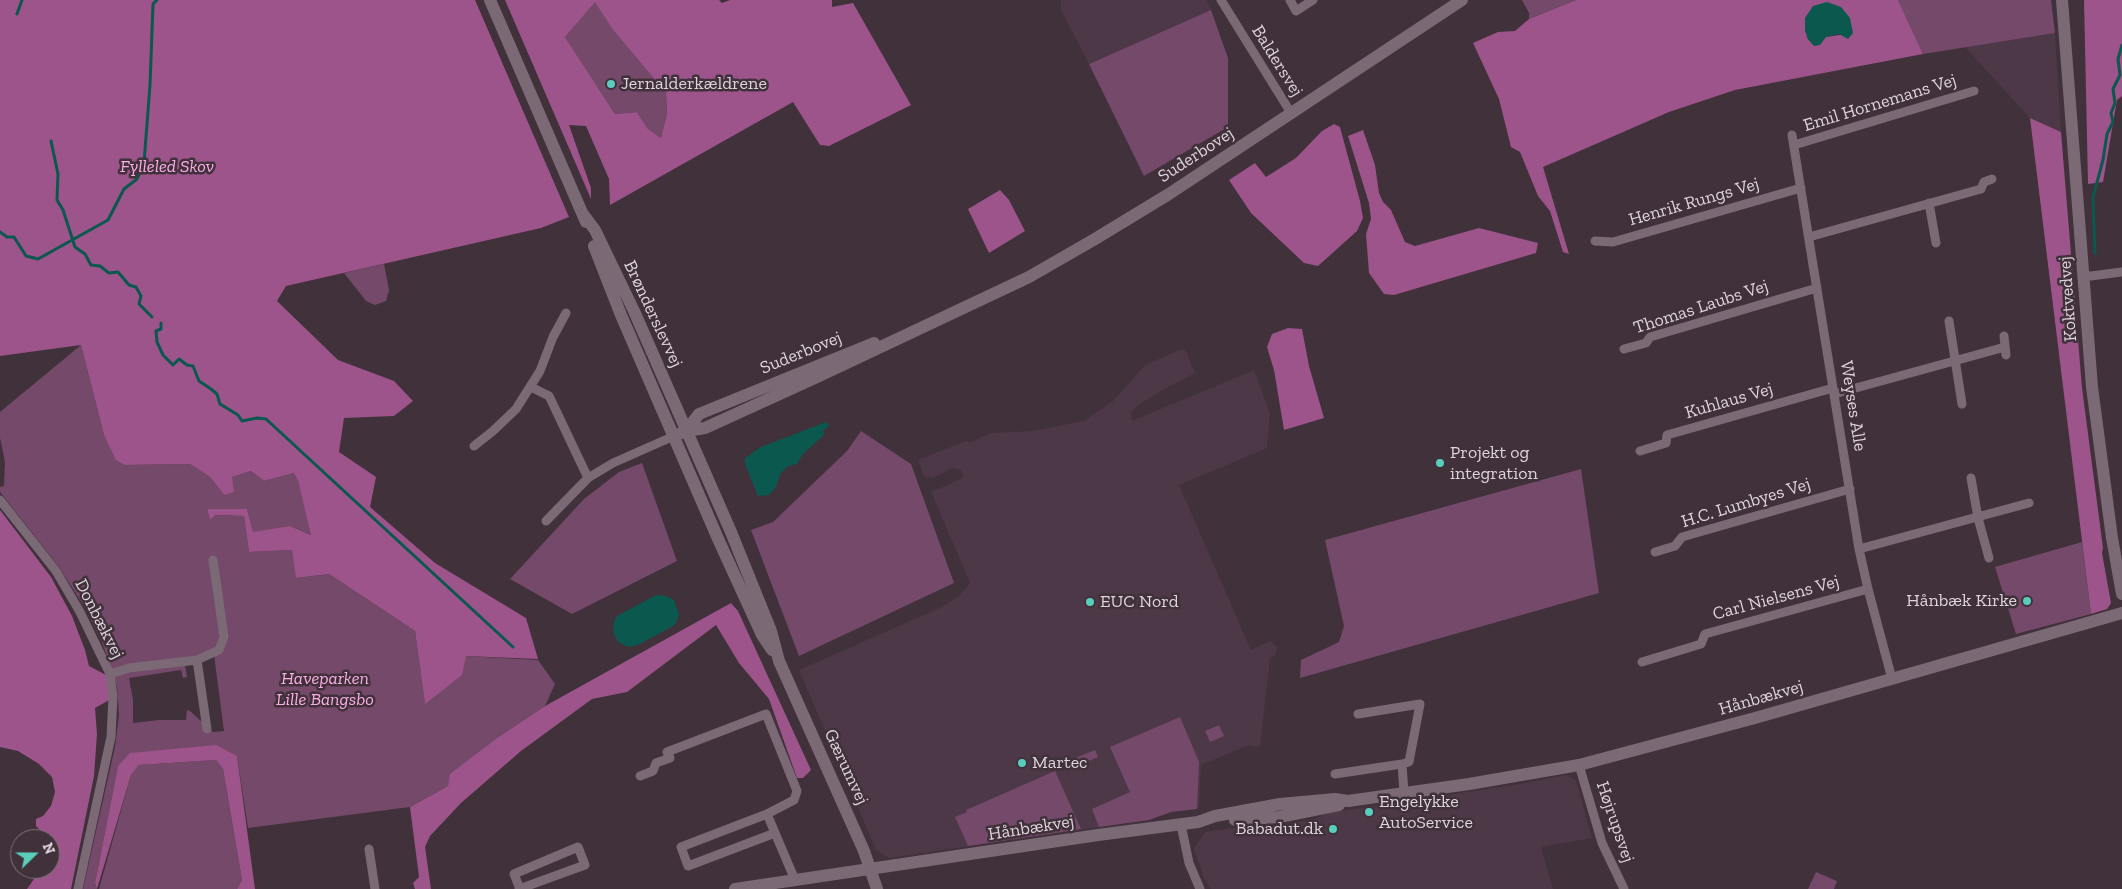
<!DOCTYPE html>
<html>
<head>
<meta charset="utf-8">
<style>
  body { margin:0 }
  #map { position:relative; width:2122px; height:889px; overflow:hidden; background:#40313b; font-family:"Zilla Slab",serif }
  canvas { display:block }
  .north { position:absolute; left:10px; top:829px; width:50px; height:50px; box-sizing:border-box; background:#40313b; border:1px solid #7f727b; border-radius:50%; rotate:68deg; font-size:14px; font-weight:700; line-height:20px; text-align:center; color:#ded4db }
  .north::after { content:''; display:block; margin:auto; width:18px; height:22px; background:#5acebc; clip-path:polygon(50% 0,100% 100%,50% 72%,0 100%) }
</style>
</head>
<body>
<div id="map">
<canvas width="2122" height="889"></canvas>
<div class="north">N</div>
</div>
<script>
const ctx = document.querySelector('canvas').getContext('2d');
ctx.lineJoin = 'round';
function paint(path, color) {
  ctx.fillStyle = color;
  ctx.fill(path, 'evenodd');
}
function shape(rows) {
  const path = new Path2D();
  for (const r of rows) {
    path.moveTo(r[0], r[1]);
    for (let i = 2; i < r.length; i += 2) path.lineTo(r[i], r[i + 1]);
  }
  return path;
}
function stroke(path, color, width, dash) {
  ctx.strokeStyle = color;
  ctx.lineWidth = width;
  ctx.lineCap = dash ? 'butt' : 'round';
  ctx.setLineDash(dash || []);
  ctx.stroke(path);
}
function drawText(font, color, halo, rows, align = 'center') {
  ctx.font = font + ' "Zilla Slab",serif';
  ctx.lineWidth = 5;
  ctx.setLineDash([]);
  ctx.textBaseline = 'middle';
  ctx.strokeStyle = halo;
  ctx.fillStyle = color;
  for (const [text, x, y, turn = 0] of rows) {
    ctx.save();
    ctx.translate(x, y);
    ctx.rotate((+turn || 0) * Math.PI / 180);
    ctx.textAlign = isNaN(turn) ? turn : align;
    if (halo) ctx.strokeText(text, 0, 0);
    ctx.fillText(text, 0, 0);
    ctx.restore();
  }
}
const built = shape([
  [1061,0,1206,0,1211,10,1089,64,1061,10],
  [2055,33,2061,132,2030,118,1964,46],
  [1182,349,1186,351,1195,373,1162,390,1137,406,1131,413,1132,421,1254,370,1270,413,1267,448,1179,485,1251,650,1270,641,1277,647,1276,655,1270,658,1260,747,1249,745,1201,765,1199,808,1171,812,1149,820,889,858,876,850,799,670,942,607,958,597,970,583,931,492,963,478,963,474,961,470,953,468,932,478,924,476,918,460,966,441,969,443,991,433,1033,431,1084,421,1113,401,1145,365],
  [1567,775,1576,780,1592,838,1541,847,1553,889,1211,889,1204,878,1194,849,1205,832,1234,828,1244,830,1312,820,1328,813,1520,784]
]);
const green = shape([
  [1522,0,1576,0,1529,19,1529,13],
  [1898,0,2051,0,2055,33,1923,54],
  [595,1,613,30,666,93,667,113,661,138,648,129,637,112,615,114,565,37],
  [1211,10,1228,58,1228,127,1144,176,1089,64],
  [384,264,389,290,386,301,375,305,366,301,344,273],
  [81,345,104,435,125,465,190,464,210,477,224,495,232,477,251,471,264,481,294,473,298,481,312,535,290,526,253,533,247,509,207,509,210,520,214,515,244,516,249,552,292,550,297,578,329,574,415,631,425,703,465,656,538,660,555,684,545,706,497,738,451,774,448,786,410,807,248,828,237,756,118,766,95,883,97,889,83,889,115,747,119,715,117,687,102,642,85,608,59,567,0,492,0,487,4,486,5,462,0,438,0,412],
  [214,655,224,731,213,732,190,711,187,710,186,720,159,720,133,723,133,700,129,678,181,670,183,678,187,677,184,658],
  [861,431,911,464,954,583,799,656,751,530,773,522,847,451],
  [642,463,677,561,572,614,510,579,584,499,619,472],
  [1581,469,1599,593,1300,678,1301,660,1339,642,1344,626,1325,540],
  [2082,542,2091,614,2016,634,1995,567],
  [1180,717,1199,762,1197,809,1171,812,1149,820,1099,827,1092,809,1130,792,1110,747],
  [1219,725,1224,736,1210,742,1205,731],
  [1095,750,1098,757,1071,768,1068,761],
  [216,760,223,769,242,880,237,889,99,889,131,775,139,765],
  [1055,771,1081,829,968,846,955,817,967,812,966,810],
  [1816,872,1837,881,1834,889,1808,889]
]);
const forest = shape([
  [0,0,475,0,569,217,541,228,286,286,277,301,338,360,394,381,413,401,394,416,344,418,339,452,376,477,370,507,435,563,526,618,538,659,466,656,462,675,425,704,415,631,329,574,296,578,292,550,249,552,244,516,215,515,210,520,207,509,247,509,253,532,290,526,311,535,298,481,294,473,264,481,251,471,232,477,234,492,224,495,210,477,190,464,125,465,116,460,104,435,81,345,0,356],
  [505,0,719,0,722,3,730,0,832,0,832,7,853,3,911,105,829,146,820,145,793,102,610,205,609,179,586,126,569,125,591,188,591,199],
  [595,2,613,30,666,93,667,113,661,138,648,129,637,112,615,114,565,37],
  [1576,0,1898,0,1923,54,1735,90,1669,112,1543,167,1569,254,1563,252,1550,211,1538,196,1520,152,1511,147,1499,99,1473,43,1498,32,1515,31,1529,19],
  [1805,30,1853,33,1826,37,1814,45,1808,39],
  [2084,0,2122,0,2122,96,2117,100,2103,182,2088,184],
  [2030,118,2061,132,2082,388,2103,548,2102,553,2111,603,2107,609,2091,614],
  [1334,124,1340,127,1360,201,1363,218,1357,231,1318,266,1304,263,1251,213,1229,180,1255,163,1266,177,1296,158,1322,131],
  [1363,130,1375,165,1379,193,1383,202,1391,210,1405,242,1415,246,1479,228,1538,243,1536,253,1394,295,1384,294,1369,273,1366,234,1371,219,1369,203,1348,136],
  [1000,190,1009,200,1025,231,989,253,968,209],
  [1288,328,1302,329,1309,366,1324,418,1284,430,1274,370,1267,347,1272,334],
  [0,510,51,577,72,616,85,650,89,666,106,675,113,698,95,708,97,734,94,776,71,889,27,889,41,869,50,869,50,856,56,847,36,826,36,819,43,816,51,806,55,792,52,777,39,764,18,751,0,747],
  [731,603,738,611,811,770,803,778,797,778,769,699,739,663,716,625,627,692,592,699,521,751,461,803,430,836,425,847,431,889,415,889,413,883,419,877,410,807,448,786,450,774,497,738,545,706],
  [216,745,237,756,255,889,237,889,242,880,223,769,216,760,139,765,131,775,97,889,95,883,118,766,130,753]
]);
const water = shape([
  [1827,2,1841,7,1850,18,1853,33,1848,39,1839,34,1826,37,1820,45,1814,46,1808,39,1805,30,1805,18,1813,6],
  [826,422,829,426,823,431,824,435,803,454,797,464,788,466,780,474,776,487,769,495,758,496,745,464,745,458,761,447],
  [656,595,666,596,674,600,679,615,675,625,638,645,628,647,618,642,613,632,614,621,617,616]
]);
const stream = shape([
  [17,14,22,0],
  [51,141,58,174,57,200,63,210,75,247,85,254,91,265,100,266,109,273,118,272,129,285,136,287,141,296,139,304,152,317],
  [0,232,7,237,14,237,26,256,38,259,108,220,124,189,137,179,144,163,150,85,153,4,157,0],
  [2095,253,2093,197,2103,160,2107,134,2113,122,2111,113,2115,103,2113,89,2120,75,2118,59,2122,45],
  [161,323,161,329,156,331,157,342,163,355,173,365,179,359,187,365,193,366,199,381,211,389,217,394,220,404,238,415,242,421,257,418,266,419,513,647]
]);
const street = shape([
  [1221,0,1291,113],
  [1290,0,1296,11,1313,0],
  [1792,135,1859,549,1868,589,1892,679],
  [1794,145,1974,91],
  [1929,203,1936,243],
  [1809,237,1981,189,1984,182,1992,179],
  [1595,241,1613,242,1801,188],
  [2083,277,2122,272],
  [1949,321,1962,404],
  [2004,336,2006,355],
  [1624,349,1646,343,1650,337,1817,288],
  [531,387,549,396,551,400,588,478],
  [1834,394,2005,347],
  [474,446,493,431,516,409,540,371,553,337,566,313],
  [1640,451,1666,443,1667,435,1833,388],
  [1971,478,1978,518,1989,558],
  [0,500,56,571,80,612,110,674,113,696,111,737,78,889],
  [546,521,588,478,613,463,674,436],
  [1859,549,2029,503],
  [1655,552,1675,546,1682,537,1850,489],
  [197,660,219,650,224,637,213,560],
  [1642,662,1701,644,1705,634,1868,589],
  [110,674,129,668,197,660,207,729],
  [1358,714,1420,704,1409,762,1402,764,1404,793],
  [1579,765,1602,843,1624,889],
  [1335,774,1402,764],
  [640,776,653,771,656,763,670,758,667,752,766,714,797,791,794,800,767,814,795,880],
  [767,814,681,847,688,866,775,833],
  [1181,825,1189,863,1200,889],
  [369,849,375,889],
  [519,889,585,865,578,847,514,874,520,889]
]);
const secondary = shape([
  [490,0,586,222],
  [2062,0,2092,387,2112,538,2122,594],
  [583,214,595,230,634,311,731,532,771,631,779,661,864,851,877,889],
  [594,246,621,315,719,541,762,635,772,650],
  [686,431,699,414,874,343],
  [674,436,686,431,705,428,817,377,1029,277,1095,239,1169,194,1462,0],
  [1235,820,1279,817,1339,805],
  [735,889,1098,835,1198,822,1215,816,1280,804,1335,799,1348,801,1469,784,1579,765,1755,718,2122,613]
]);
const markers = [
  [611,84,5,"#5acebc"],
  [1440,463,5,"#5acebc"],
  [2027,601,5,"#5acebc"],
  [1090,602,5,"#5acebc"],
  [1022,763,5,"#5acebc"],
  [1369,812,5,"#5acebc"],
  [1333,829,5,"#5acebc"]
];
const streetNames = [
  ["Baldersvej",1277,61,58],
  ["Emil Hornemans Vej",1880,103,-17],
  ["Suderbovej",1196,155,-33],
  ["Henrik Rungs Vej",1694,202,-16],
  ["Koktvedvej",2068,299,-94],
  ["Thomas Laubs Vej",1701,307,-18],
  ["Brønderslevvej",653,314,65],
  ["Suderbovej",801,353,-22],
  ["Kuhlaus Vej",1729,401,-16],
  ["Weyses Alle",1853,406,81],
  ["H.C. Lumbyes Vej",1746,503,-17],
  ["Carl Nielsens Vej",1776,598,-15],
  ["Donbækvej",99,619,63],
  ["Hånbækvej",1761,698,-16],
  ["Gærumvej",846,767,65],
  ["Højrupsvej",1615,822,71],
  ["Hånbækvej",1031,828,-9]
];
const poiNames = [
  ["Jernalderkældrene",621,84],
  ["Projekt og",1450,453],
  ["integration",1450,474],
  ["Hånbæk Kirke",2017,601,"right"],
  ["EUC Nord",1100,602],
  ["Martec",1032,763],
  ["Engelykke",1379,802],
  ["AutoService",1379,823],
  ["Babadut.dk",1323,829,"right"]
];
const parkNames = [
  ["Fylleled Skov",167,167],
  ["Haveparken",325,679],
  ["Lille Bangsbo",325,700]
];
paint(built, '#4d3847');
paint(green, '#754969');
paint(forest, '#9c548a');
paint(water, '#0a584e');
stroke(stream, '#0a584e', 3);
stroke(street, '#7b6975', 9);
stroke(secondary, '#7b6975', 12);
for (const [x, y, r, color] of markers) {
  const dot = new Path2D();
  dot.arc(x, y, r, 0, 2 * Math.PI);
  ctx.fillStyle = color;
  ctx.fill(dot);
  stroke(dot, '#40313b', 2);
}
drawText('18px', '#ded4db', '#40313b', streetNames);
drawText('18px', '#ded4db', '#40313b', poiNames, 'left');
drawText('italic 18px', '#fdade6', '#40313b', parkNames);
</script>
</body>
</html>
